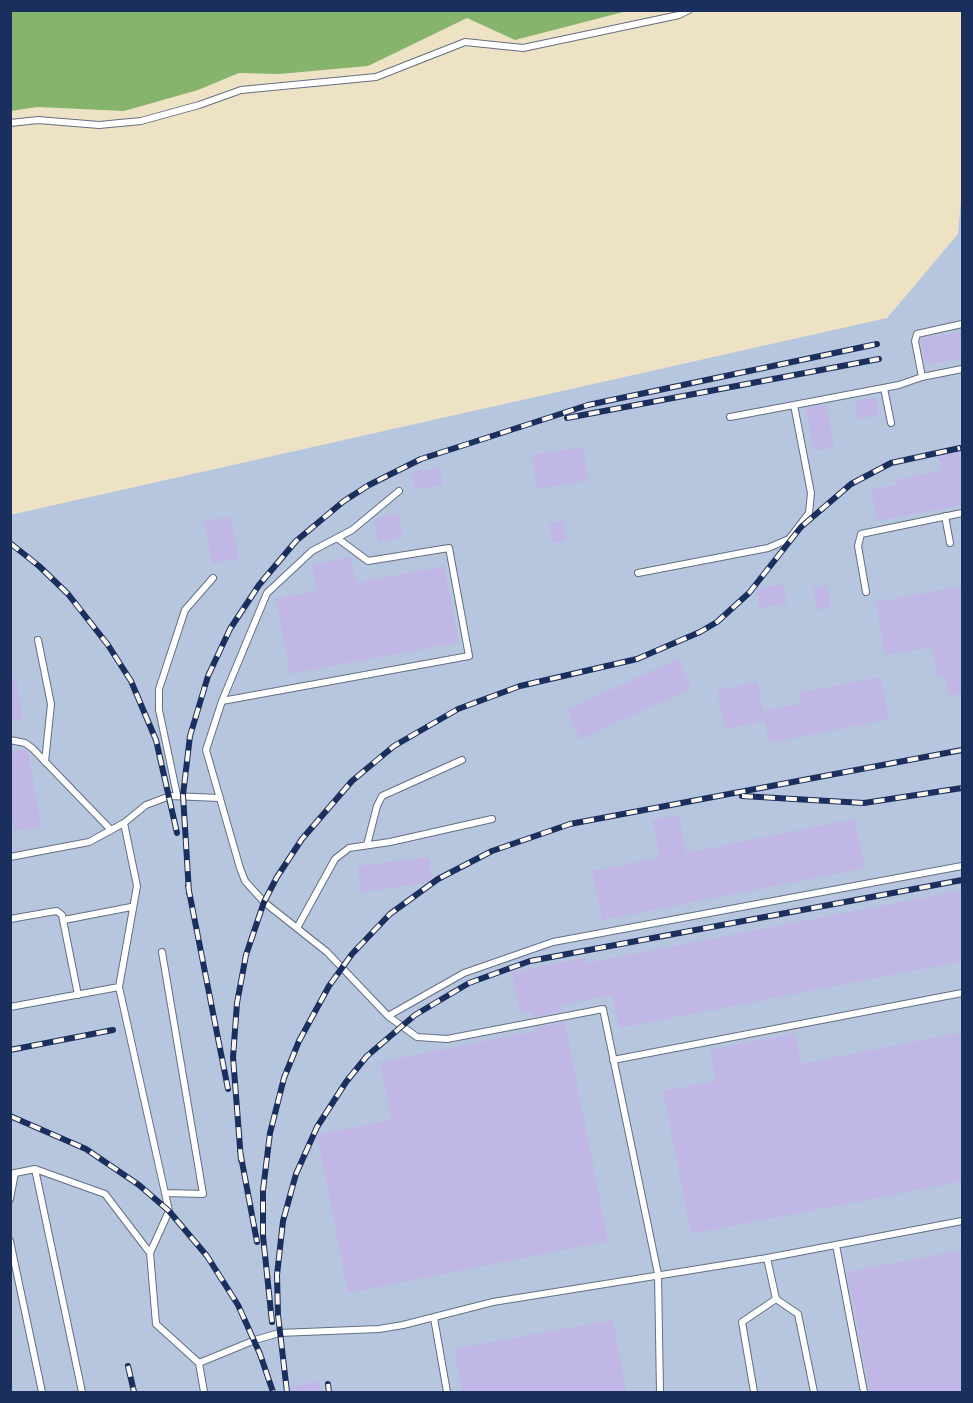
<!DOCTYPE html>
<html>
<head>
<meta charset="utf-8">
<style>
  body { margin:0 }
  #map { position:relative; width:973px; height:1403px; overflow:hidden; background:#eee2c4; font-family:"Shantell Sans",sans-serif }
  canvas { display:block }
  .frame { position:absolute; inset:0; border:12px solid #1b2f5e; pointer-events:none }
</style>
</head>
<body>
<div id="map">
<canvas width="973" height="1403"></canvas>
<div class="frame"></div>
</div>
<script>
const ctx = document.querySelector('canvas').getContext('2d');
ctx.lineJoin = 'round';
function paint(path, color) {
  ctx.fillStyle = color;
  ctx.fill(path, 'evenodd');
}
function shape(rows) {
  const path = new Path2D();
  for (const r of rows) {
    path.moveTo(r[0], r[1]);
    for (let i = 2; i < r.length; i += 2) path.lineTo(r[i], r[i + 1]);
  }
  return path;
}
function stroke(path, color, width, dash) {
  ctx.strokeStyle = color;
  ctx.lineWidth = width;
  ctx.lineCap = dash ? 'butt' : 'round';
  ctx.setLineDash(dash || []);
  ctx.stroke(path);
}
const industrial = shape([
  [962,190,962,1392,11,1392,10,515,887,318,958,234]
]);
const forest = shape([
  [11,10,627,10,627,11,515,40,467,18,368,66,279,74,239,73,198,90,124,111,37,107,11,111]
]);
const building = shape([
  [963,331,963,358,925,365,921,339],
  [876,397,879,415,858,419,855,401],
  [826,404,834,447,814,451,805,408],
  [583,447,588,480,537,489,532,455],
  [963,450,963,505,877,521,871,490,896,485,895,480,941,471,938,454],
  [440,468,442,485,414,489,412,472],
  [399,513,403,537,378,542,374,519],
  [231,517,239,559,212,564,204,521],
  [563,521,566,541,552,543,549,523],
  [351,557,356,583,444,566,459,642,290,674,276,599,317,591,312,565],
  [784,584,787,603,759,608,756,589],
  [827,585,831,607,817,610,813,588],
  [963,586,963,693,949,696,945,675,937,676,932,647,885,655,876,602],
  [678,659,692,688,580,739,567,710],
  [881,677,889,719,769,743,765,721,725,729,717,690,757,682,763,711,800,704,798,693],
  [16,678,23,719,10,721,10,679],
  [24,749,28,751,41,826,15,831,10,808,10,751],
  [679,815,686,853,855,819,865,868,602,920,592,871,660,858,652,820],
  [429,857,432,882,361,892,358,866],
  [963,890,963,961,619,1028,612,995,561,1005,563,1011,532,1017,531,1011,520,1013,512,972,585,958,587,963],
  [565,1022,608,1241,348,1293,317,1135,391,1120,380,1062,535,1031,534,1028],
  [963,1032,963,1181,691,1234,663,1091,716,1081,710,1050,795,1033,801,1064],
  [963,1250,963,1392,870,1392,847,1272],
  [613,1320,626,1392,462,1392,454,1349],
  [319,1381,321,1392,288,1392,288,1388]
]);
const service = shape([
  [10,123,38,120,99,125,141,121,199,105,241,90,376,77,465,42,523,48,679,15,689,10],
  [922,377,915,341,917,334,962,324],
  [884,388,891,423],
  [730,417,794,405],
  [945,516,950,543],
  [337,538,368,561,449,548,469,656,222,701,206,750,240,868,245,881,264,902,327,952,388,1016,417,1037,447,1039,603,1009,658,1274,660,1392],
  [638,573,768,548,789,539,809,513,811,493,794,405,899,385,922,377,962,369],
  [866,592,858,546,861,534,962,513],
  [38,640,51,704,45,762],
  [222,701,267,593,312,551,352,530,399,491],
  [10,740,25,743,32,748,111,830],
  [177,795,159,710,159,689,185,610,213,578],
  [367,845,377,806,382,796,462,760],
  [10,857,89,842,124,823],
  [10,919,50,912,57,911,62,915,78,995],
  [64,920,131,907],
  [297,928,335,859,349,848,390,842,492,819],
  [162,952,203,1194,165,1193],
  [10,1007,119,987],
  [388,1016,464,973,553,942,962,866],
  [613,1060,962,993],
  [35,1169,82,1392],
  [10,1174,35,1169,105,1194,150,1253,156,1324,199,1363,204,1392],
  [10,1199,15,1173],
  [10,1241,42,1392],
  [836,1245,864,1392],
  [150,1253,169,1211,119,987,137,886,124,823,146,805,170,796,220,798],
  [767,1258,776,1299,798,1314,814,1392],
  [434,1318,447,1392],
  [199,1363,255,1340,279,1333,379,1329,403,1325,493,1302,767,1258,962,1221],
  [754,1392,742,1322,776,1299]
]);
const rail = shape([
  [567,418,879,359],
  [10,543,39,566,68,594,108,645,131,681,156,740,177,833],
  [742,796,864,803,962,788],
  [188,886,228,1089],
  [189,893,183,795,190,736,208,676,230,629,259,585,296,541,344,501,369,485,421,459,588,405,877,344],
  [10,1050,113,1030],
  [10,1116,86,1149,139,1185,169,1211,207,1256,238,1305,260,1354,273,1392],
  [240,1151,257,1242],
  [241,1160,233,1057,237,1003,246,955,264,902,277,877,302,839,352,781,394,746,458,709,520,686,637,659,700,632,717,622,749,593,801,527,851,484,891,463,960,448],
  [272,1322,263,1236,263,1190,270,1133,284,1078,299,1041,329,986,352,954,390,914,438,879,492,851,570,824,962,750],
  [128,1366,134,1392],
  [328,1384,329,1392],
  [287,1392,278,1315,277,1275,283,1221,296,1174,317,1127,346,1082,367,1056,415,1015,469,983,530,961,962,880]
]);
paint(industrial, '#b6c6de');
paint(forest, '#86b46c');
paint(building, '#c1b7e7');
stroke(service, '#656e82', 8);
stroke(service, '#fff', 6);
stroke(rail, '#1b2f5e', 6);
stroke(rail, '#fbf7ec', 4, [11]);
</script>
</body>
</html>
